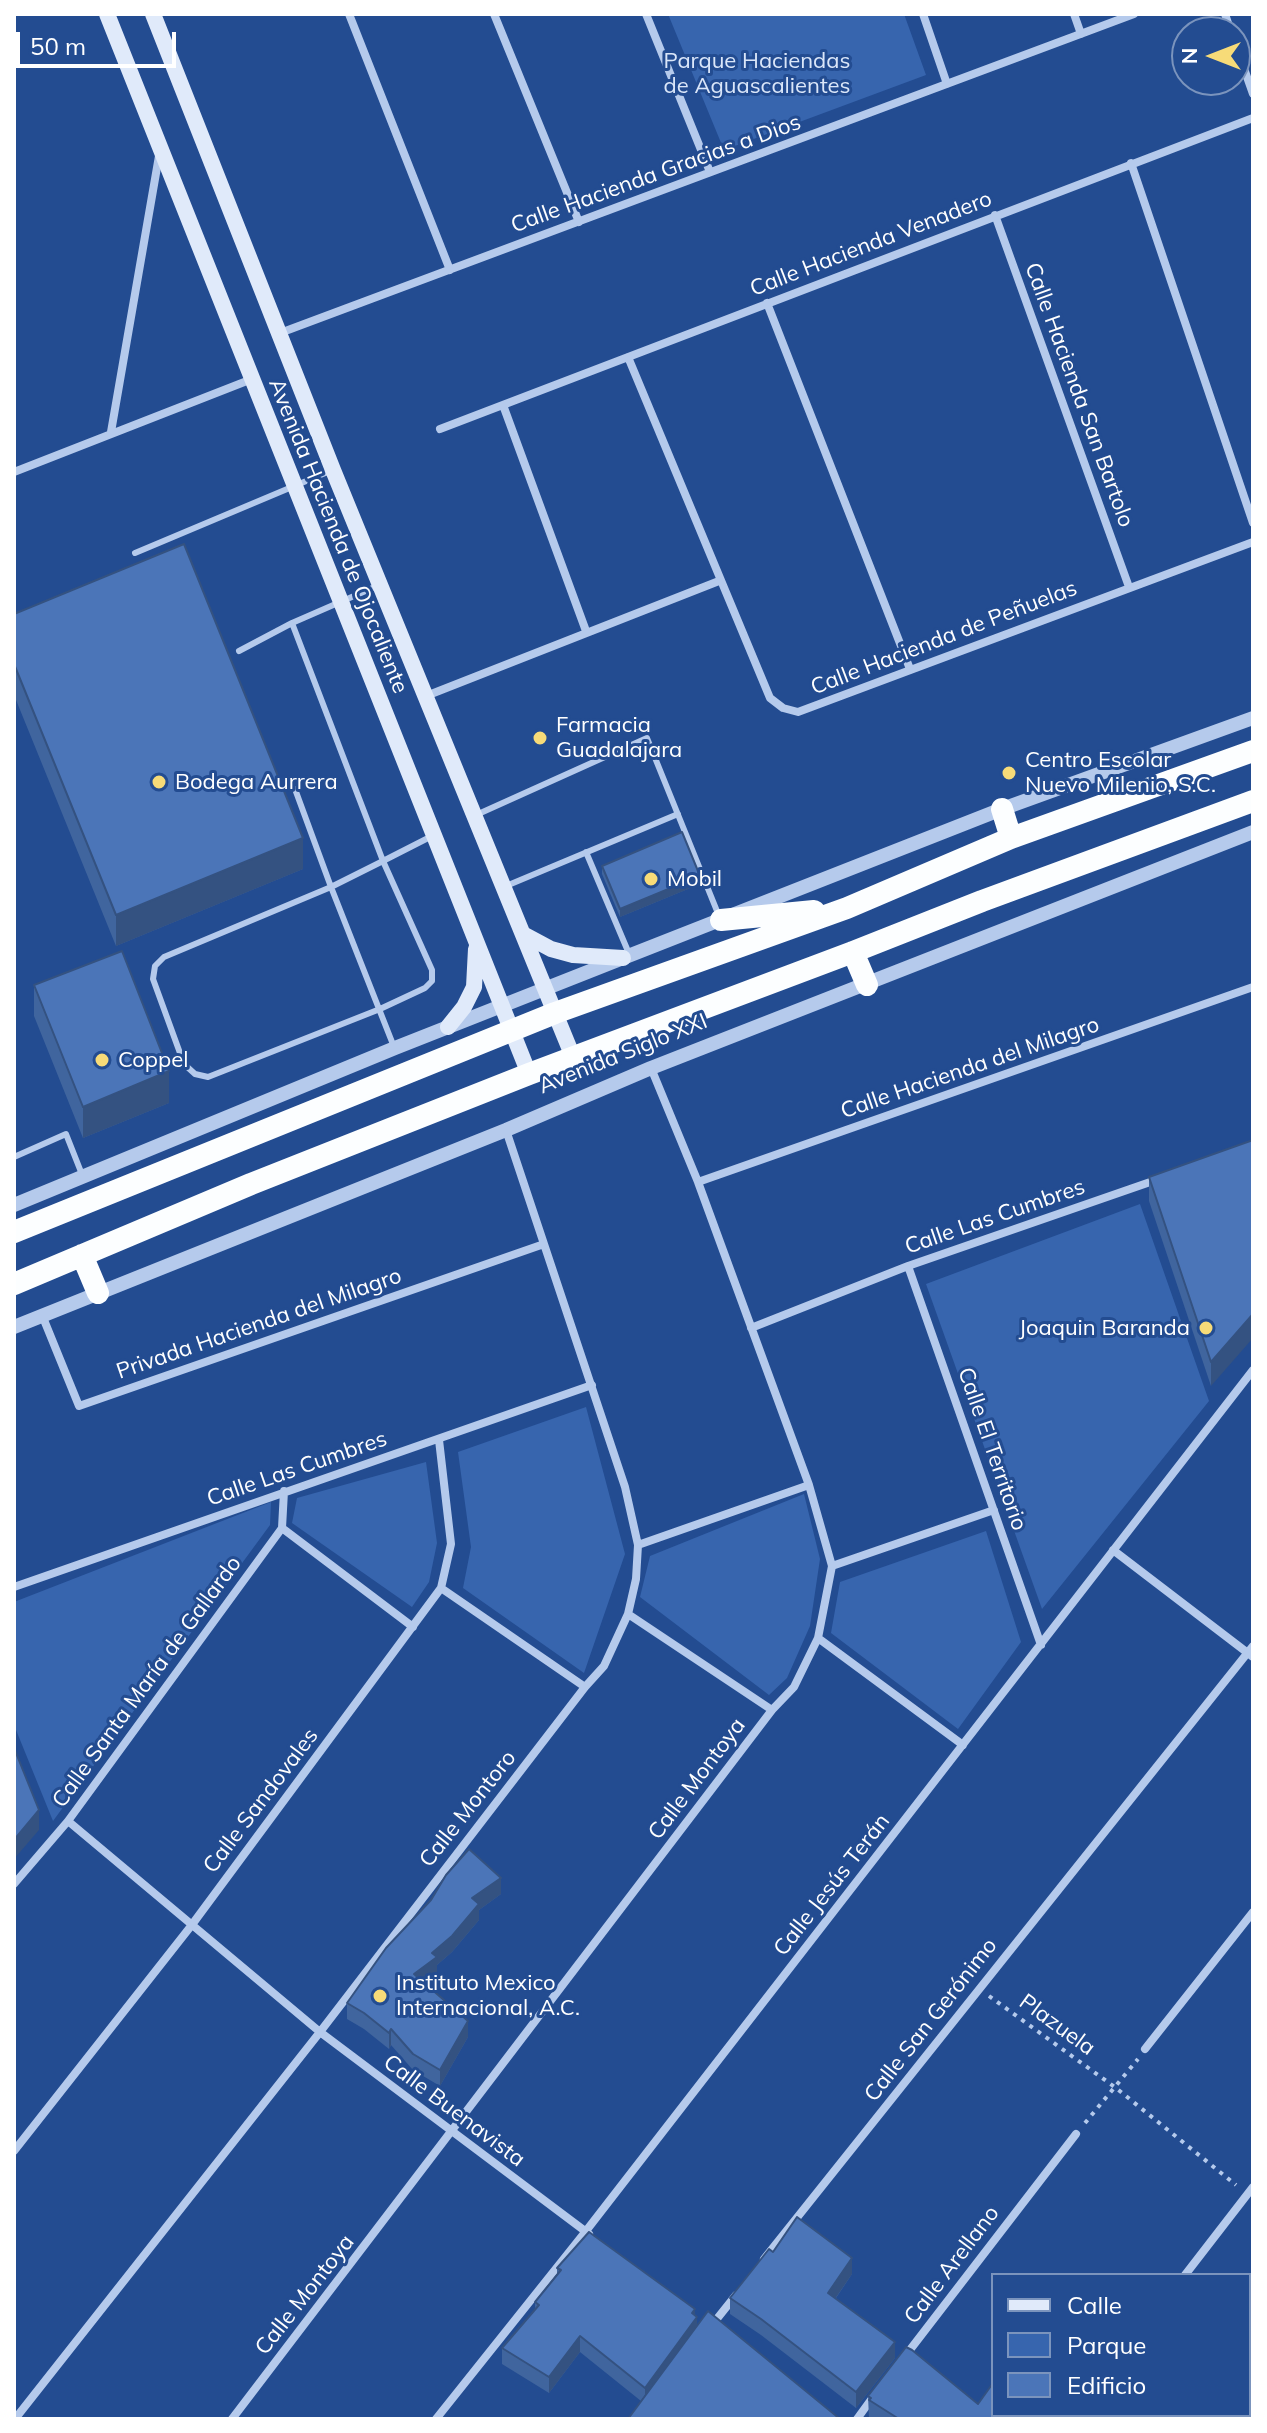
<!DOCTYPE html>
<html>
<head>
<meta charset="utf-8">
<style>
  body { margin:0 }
  #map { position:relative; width:1267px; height:2433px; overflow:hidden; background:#234c91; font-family:Mulish,sans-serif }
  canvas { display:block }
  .frame { position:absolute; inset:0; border:16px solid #fff; pointer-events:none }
  .legend { position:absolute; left:991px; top:2273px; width:260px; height:144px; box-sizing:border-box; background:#234c91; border:2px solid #7b94bd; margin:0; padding:10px 14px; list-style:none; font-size:24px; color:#fff }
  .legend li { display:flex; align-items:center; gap:16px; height:40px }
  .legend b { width:40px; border:2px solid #7b94bd }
  .north { position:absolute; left:1171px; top:16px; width:80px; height:80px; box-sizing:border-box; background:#234c91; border:2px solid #7b94bd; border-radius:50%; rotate:270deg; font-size:22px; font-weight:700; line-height:32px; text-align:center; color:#fff }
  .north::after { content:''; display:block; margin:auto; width:28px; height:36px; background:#f7db78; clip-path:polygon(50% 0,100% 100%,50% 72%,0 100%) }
  .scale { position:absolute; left:16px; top:32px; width:160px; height:36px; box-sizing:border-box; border:4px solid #fff; border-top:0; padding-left:10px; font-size:24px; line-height:28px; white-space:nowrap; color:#fff; -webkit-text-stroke:6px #234c91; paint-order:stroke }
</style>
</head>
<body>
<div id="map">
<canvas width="1267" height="2433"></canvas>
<div class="frame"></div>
<ul class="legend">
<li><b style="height:10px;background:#e0eafa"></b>Calle</li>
<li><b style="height:22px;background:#3765ae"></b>Parque</li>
<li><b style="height:22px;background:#4b75b8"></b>Edificio</li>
</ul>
<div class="north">N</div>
<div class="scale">50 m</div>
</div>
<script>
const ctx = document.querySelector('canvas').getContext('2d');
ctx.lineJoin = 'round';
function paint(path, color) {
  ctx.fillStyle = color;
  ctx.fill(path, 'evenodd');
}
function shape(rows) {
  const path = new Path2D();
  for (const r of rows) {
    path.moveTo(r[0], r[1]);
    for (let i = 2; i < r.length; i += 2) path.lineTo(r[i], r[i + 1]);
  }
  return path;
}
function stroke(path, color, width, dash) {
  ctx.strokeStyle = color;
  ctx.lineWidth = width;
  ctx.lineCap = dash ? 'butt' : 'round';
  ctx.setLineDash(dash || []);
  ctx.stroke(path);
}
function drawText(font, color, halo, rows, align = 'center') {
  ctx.font = font + ' Mulish,sans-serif';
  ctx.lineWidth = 6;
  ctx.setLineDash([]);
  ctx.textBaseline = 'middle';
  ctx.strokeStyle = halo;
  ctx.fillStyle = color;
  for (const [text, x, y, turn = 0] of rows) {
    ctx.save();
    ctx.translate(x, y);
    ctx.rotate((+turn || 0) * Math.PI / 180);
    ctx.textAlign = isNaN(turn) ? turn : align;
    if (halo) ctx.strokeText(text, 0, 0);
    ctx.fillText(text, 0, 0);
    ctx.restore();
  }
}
const green = shape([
  [668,14,904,14,926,75,724,150],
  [1140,1204,1209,1401,1042,1609,926,1284],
  [586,1407,625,1554,584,1673,463,1588,471,1547,458,1452],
  [426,1462,437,1543,429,1582,412,1607,292,1523,297,1498],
  [804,1494,820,1559,810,1626,787,1678,769,1695,640,1597,650,1556],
  [271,1502,270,1525,53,1821,14,1725,14,1602],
  [986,1531,1021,1642,958,1729,831,1633,840,1582]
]);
const path = shape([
  [989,1996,1116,2088,1236,2185],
  [1085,2123,1138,2059]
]);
const service = shape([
  [135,553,330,471],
  [292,623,383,861,432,970,432,981,425,988,380,1009,208,1077,195,1074,184,1064,153,979,155,966,164,957,331,887,383,861,434,835],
  [239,651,292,623,377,586],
  [295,789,331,887,394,1047],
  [476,815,647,738,719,916],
  [586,852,630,956],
  [506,886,678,814],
  [14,1157,66,1134,83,1177]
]);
const minor = shape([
  [349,14,450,270],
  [494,14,579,222],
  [646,14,710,172],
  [923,14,947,84],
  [1074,14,1081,34],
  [1225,14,1231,32],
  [1235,43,1253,94],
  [1131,163,1253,523],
  [995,215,1129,587],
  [767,303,910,669],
  [280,333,1134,14],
  [628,357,770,698,783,708,798,712,1253,542],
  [503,405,586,631],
  [440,429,1253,118],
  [111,432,159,156],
  [14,472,252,379],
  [426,696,719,581],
  [698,1182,1253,987],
  [908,1266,1041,1645],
  [42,1315,79,1406,544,1244],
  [751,1328,908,1266,1156,1180],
  [282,1528,413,1627],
  [638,1545,809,1485],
  [1113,1550,1253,1657],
  [832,1566,994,1510],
  [14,1587,592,1385],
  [441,1588,585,1687],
  [628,1614,772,1710],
  [818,1638,963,1745],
  [68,1821,320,2032,589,2234],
  [14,1884,68,1821,282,1528,284,1491],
  [1145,2049,1253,1912],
  [14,2151,191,1926,441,1588,451,1544,439,1440],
  [764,2259,1253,1646],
  [1185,2275,1253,2187],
  [712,2325,736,2295],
  [906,2355,1076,2134],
  [15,2419,320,2032,585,1687,604,1666,628,1614,636,1579,638,1545,625,1487,506,1130],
  [232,2419,772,1710,794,1687,818,1638,832,1566,809,1485,698,1182,651,1068],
  [436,2419,586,2231,1253,1370],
  [857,2419,873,2397],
  [1073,2419,1076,2415]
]);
const tertiary = shape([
  [14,1205,395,1048,623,958,1002,809,1253,718],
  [14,1327,506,1130,651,1068,1253,832]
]);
const secondary = shape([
  [107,14,529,1074],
  [153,14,333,470,573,1057],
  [523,934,551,949,573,955,623,958],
  [448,1027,464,1007,474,987,476,949]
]);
const trunk = shape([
  [1002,809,1011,838],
  [721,920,814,911],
  [853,952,867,985],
  [14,1232,555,1013,847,908,1011,838,1253,751],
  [82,1255,98,1293],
  [14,1284,251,1184,529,1074,853,952,982,901,1253,801]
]);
const wall = shape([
  [14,614,303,869,116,946,14,695],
  [602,866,700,884,620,917,602,874],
  [34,985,169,1103,83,1138,34,1016],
  [1253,1140,1211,1386,1149,1201,1149,1177],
  [501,1894,479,1910,479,1920,452,1952,437,1965,437,1973,424,1983,468,2037,440,2086,413,2070,391,2045,389,2049,364,2029,347,2019,347,2003,431,1900],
  [773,2252,852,2274,836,2298,895,2358,856,2408,761,2335,730,2314,730,2298],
  [557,2268,695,2316,641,2401,580,2352,549,2393,502,2364,502,2348,535,2310,535,2302,557,2274],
  [868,2396,978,2404,1048,2419,869,2419]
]);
const shadedWall = shape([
  [303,838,303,869,116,946,116,915],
  [700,876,700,884,620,917,620,909],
  [169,1071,169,1103,83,1138,83,1107],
  [1253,1314,1253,1338,1211,1386,1211,1362],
  [39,1810,39,1830,14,1859,14,1840],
  [501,1878,501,1894,479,1910,479,1920,452,1952,437,1965,437,1973,414,1990,414,1974,432,1953,472,1898],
  [468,2021,468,2037,440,2086,440,2070],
  [391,2029,391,2045,389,2049,389,2033],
  [852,2258,852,2274,828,2309,828,2293],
  [695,2309,695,2320,697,2317,697,2334,645,2404,645,2388],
  [580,2336,580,2352,549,2393,549,2377],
  [895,2342,895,2358,856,2408,856,2392]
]);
const building = shape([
  [184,544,303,838,116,915,14,664,14,614,184,544],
  [682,832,700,876,620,909,602,866,682,832],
  [122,951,169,1071,83,1107,34,985,122,951],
  [1253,1140,1253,1314,1211,1362,1149,1177,1253,1140],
  [14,1748,39,1810,14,1840,14,1748],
  [469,1849,501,1878,472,1898,479,1904,452,1936,432,1953,437,1957,414,1974,468,2021,440,2070,413,2054,391,2029,389,2033,364,2013,347,2003,386,1948,431,1900,446,1875,469,1849],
  [797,2217,852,2258,828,2293,895,2342,856,2392,761,2319,730,2298,769,2249,773,2252,797,2217],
  [589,2232,695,2309,692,2313,697,2317,645,2388,580,2336,549,2377,502,2348,539,2305,535,2302,561,2270,557,2268,589,2232],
  [708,2311,840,2419,628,2419,708,2311],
  [906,2347,912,2350,978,2404,993,2383,993,2415,1044,2415,1048,2419,899,2419,869,2400,871,2398,868,2396,906,2347]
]);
const markers = [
  [540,738,8,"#f7db78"],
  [1009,773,8,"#f7db78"],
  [159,782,8,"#f7db78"],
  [651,879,8,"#f7db78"],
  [102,1060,8,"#f7db78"],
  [1206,1328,8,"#f7db78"],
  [380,1996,8,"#f7db78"]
];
const parkNames = [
  ["Parque Haciendas",757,61],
  ["de Aguascalientes",757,86]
];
const streetNames = [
  ["Calle Hacienda Gracias a Dios",656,174,-20],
  ["Calle Hacienda Venadero",871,244,-21],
  ["Calle Hacienda San Bartolo",1079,395,70],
  ["Avenida Hacienda de Ojocaliente",338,536,68],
  ["Calle Hacienda de Peñuelas",944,638,-21],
  ["Avenida Siglo XXI",623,1054,-22],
  ["Calle Hacienda del Milagro",970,1068,-19],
  ["Calle Las Cumbres",995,1217,-19],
  ["Privada Hacienda del Milagro",259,1324,-19],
  ["Calle El Territorio",992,1449,71],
  ["Calle Las Cumbres",297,1469,-19],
  ["Calle Santa María de Gallardo",147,1682,-54],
  ["Calle Montoya",697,1779,-53],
  ["Calle Sandovales",261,1801,-53],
  ["Calle Montoro",468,1809,-52],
  ["Calle Jesús Terán",832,1885,-52],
  ["Calle San Gerónimo",931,2020,-52],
  ["Plazuela",1057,2025,36],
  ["Calle Buenavista",454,2111,37],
  ["Calle Arellano",952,2265,-53],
  ["Calle Montoya",305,2295,-52]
];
const poiNames = [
  ["Farmacia",556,725],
  ["Guadalajara",556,750],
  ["Centro Escolar",1025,760],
  ["Nuevo Milenio, S.C.",1025,785],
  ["Bodega Aurrera",175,782],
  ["Mobil",667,879],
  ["Coppel",118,1060],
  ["Joaquin Baranda",1190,1328,"right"],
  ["Instituto Mexico",396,1983],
  ["Internacional, A.C.",396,2008]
];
paint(green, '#3765ae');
stroke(path, '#b5caec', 4, [4, 6]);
stroke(service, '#b5caec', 6);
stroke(minor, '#b5caec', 8);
stroke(tertiary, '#b5caec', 14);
stroke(secondary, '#e0eafa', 16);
stroke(trunk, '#fcfeff', 22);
paint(wall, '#40659e');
paint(shadedWall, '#345281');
paint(building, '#4b75b8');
stroke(building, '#345281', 2);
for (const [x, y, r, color] of markers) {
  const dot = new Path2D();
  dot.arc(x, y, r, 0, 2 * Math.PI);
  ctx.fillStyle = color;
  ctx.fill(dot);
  stroke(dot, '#234c91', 3);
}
drawText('22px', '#dae6f9', '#234c91', parkNames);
drawText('22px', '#fff', '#234c91', streetNames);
drawText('22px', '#fff', '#234c91', poiNames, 'left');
</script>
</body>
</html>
